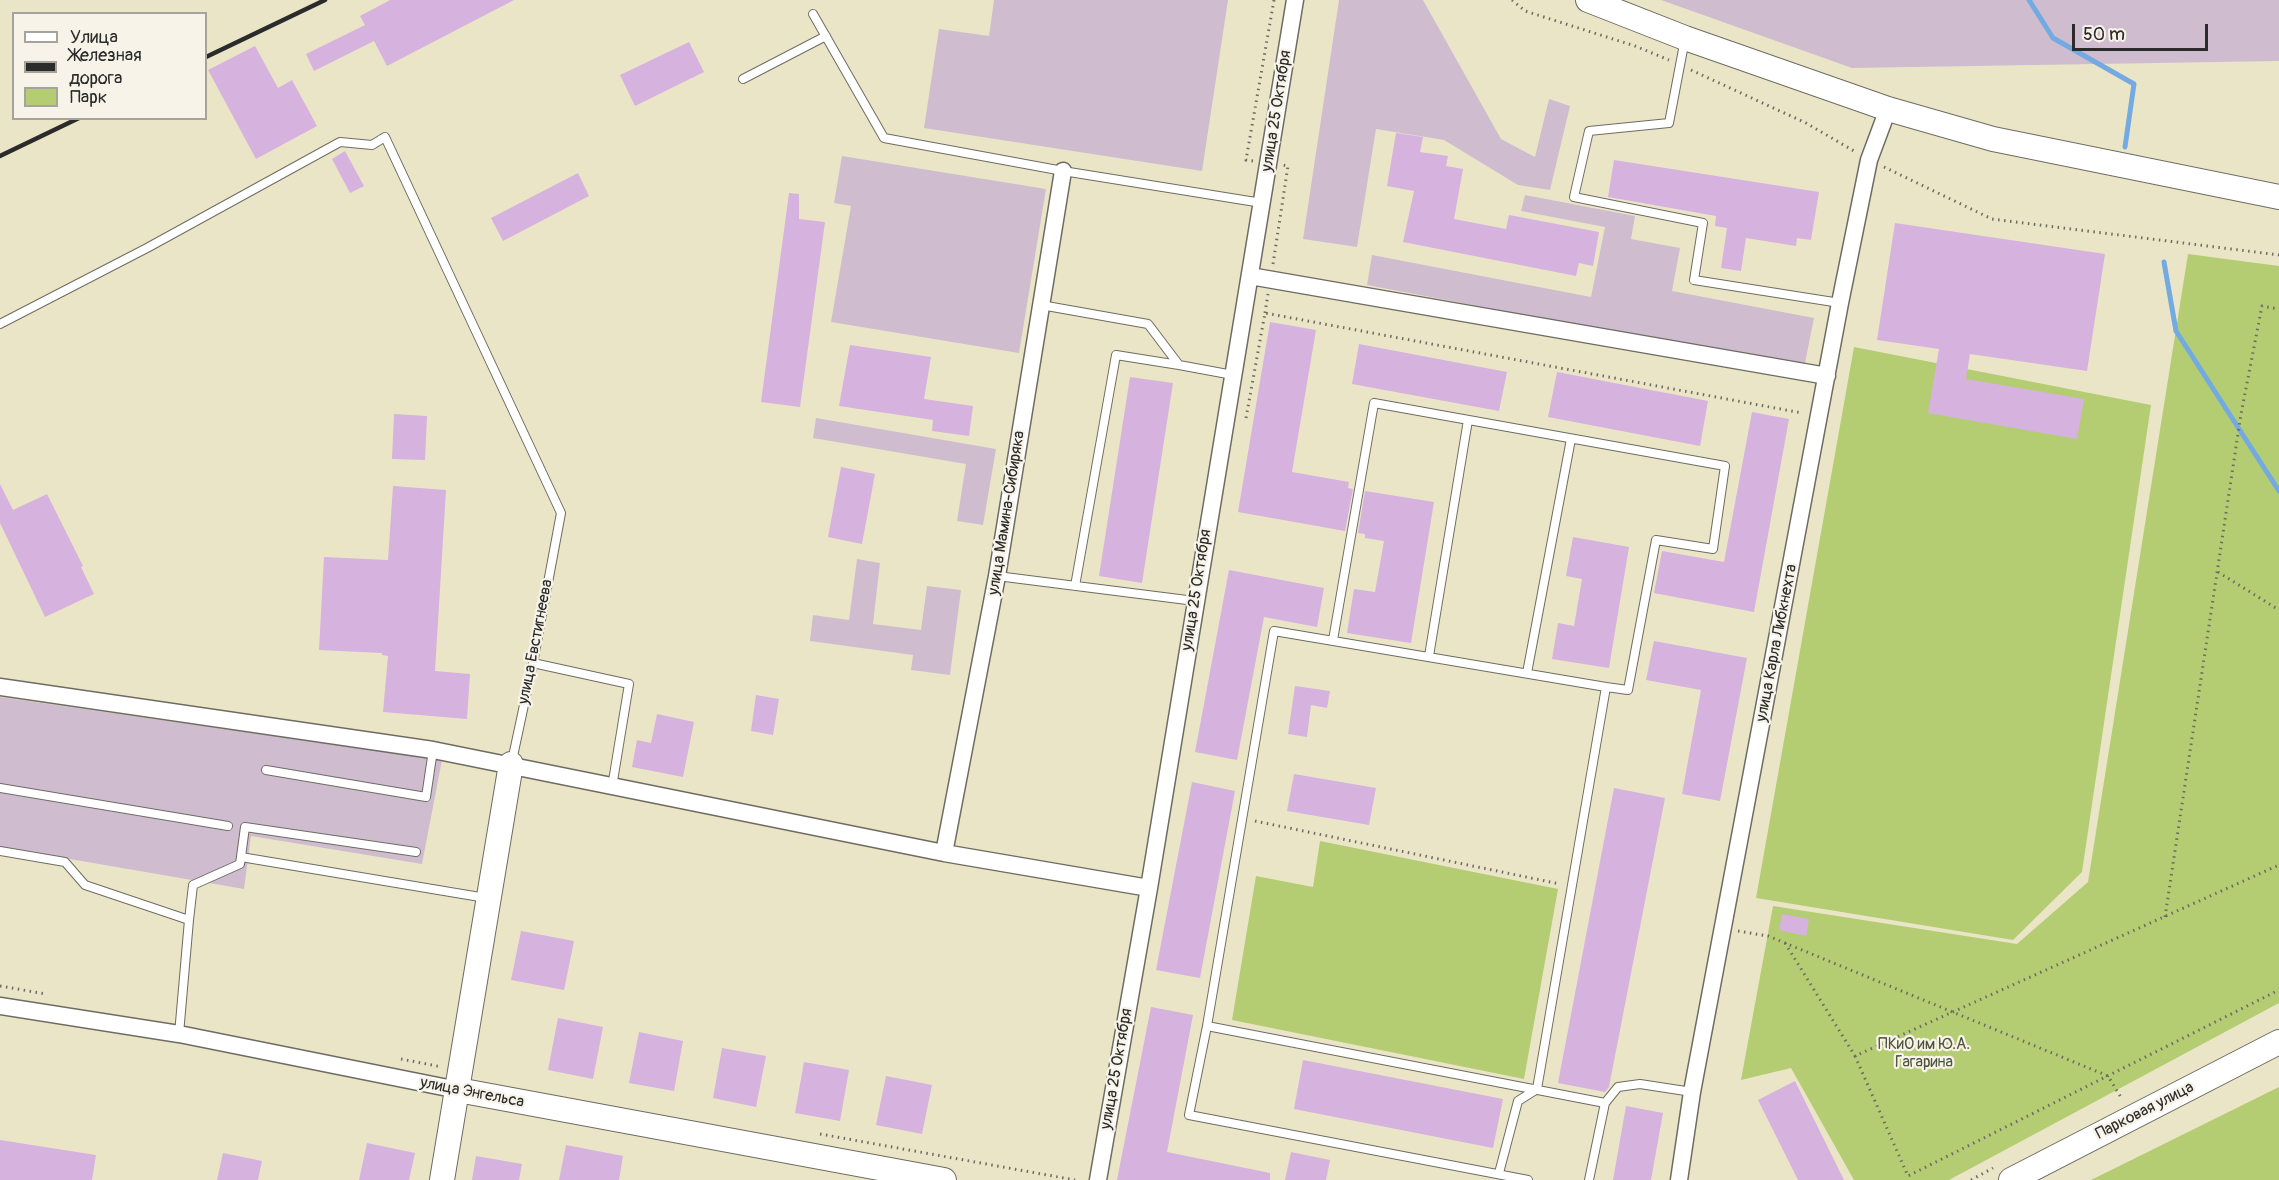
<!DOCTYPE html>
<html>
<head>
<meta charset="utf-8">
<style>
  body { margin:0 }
  #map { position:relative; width:2279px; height:1180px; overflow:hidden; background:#ebe5c8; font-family:Pangolin,sans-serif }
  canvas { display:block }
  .legend { position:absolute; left:12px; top:12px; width:195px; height:108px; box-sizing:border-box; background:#f7f3e8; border:2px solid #a5a39c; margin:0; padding:8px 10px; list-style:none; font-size:18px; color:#2b2b2b }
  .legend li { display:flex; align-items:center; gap:12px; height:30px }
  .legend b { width:30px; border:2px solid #a5a39c }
  .scale { position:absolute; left:2072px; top:24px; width:136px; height:27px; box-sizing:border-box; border:3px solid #2b2b2b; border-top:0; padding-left:8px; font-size:18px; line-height:21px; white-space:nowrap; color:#2b2b2b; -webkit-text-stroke:4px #f7f3e8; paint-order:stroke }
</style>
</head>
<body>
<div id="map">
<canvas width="2279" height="1180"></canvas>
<ul class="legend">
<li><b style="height:8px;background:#fff"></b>Улица</li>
<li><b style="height:8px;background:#2b2b2b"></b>Железная дорога</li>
<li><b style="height:16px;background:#b4cd73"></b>Парк</li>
</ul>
<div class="scale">50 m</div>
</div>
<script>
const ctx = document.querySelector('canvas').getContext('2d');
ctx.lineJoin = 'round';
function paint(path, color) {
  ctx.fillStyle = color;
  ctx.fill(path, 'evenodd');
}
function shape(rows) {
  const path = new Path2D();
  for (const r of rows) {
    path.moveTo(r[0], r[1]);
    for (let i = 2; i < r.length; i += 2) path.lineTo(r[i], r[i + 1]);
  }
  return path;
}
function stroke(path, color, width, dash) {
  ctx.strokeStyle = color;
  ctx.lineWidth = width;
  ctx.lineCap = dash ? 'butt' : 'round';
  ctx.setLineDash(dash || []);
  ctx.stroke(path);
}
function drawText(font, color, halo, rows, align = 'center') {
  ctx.font = font + ' Pangolin,sans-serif';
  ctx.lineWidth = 4.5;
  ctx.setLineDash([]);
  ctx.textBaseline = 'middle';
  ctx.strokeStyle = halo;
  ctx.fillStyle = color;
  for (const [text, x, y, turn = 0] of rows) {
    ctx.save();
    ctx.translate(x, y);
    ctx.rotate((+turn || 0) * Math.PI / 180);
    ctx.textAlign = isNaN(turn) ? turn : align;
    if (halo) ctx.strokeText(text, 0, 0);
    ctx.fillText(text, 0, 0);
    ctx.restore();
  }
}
const industrial = shape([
  [994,0,1228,0,1202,171,924,128,939,29,989,36],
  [1339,0,1423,0,1501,139,1535,157,1549,99,1570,106,1550,190,1518,185,1444,140,1376,129,1357,247,1303,239],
  [1661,0,2279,0,2279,61,1852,68],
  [842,156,1046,189,1019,353,831,322,851,206,834,203],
  [1525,195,1635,216,1631,239,1680,248,1672,291,1814,318,1804,368,1367,285,1372,255,1591,297,1605,227,1521,211],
  [816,418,996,449,983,525,957,521,966,464,813,438],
  [857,559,880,563,873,624,921,630,927,586,961,590,950,675,911,670,913,655,810,641,813,615,849,620],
  [0,697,442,760,422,864,251,836,244,889,0,847]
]);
const green = shape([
  [2188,254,2279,266,2279,1003,1949,1180,1854,1180,1791,1068,1741,1080,1773,906,2017,944,2088,882],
  [1854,347,2151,405,2082,872,2013,940,1756,898],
  [1320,841,1558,889,1524,1079,1232,1020,1256,876,1313,887],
  [2279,1087,2279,1180,2091,1180]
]);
const stream = shape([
  [2029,0,2053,38,2134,84,2125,147],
  [2164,262,2176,331,2279,491]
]);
const building = shape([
  [390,0,514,0,387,66,374,41,314,71,306,54,365,25,360,16],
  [689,42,704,72,635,106,620,75],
  [255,46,278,88,292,80,317,126,256,159,208,70],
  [1396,133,1423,137,1420,152,1448,156,1446,166,1463,169,1454,219,1506,229,1509,215,1599,232,1593,266,1579,263,1576,276,1403,242,1414,191,1387,186],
  [345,151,364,186,350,193,332,159],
  [1614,160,1819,192,1811,240,1797,238,1796,246,1746,238,1741,271,1721,268,1727,228,1715,226,1716,216,1608,197],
  [578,173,589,196,503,241,491,218],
  [789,193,799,194,799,219,825,222,800,407,761,402],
  [1895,223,2105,254,2087,371,1970,354,1966,379,2084,399,2077,439,1928,413,1939,349,1877,340],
  [1270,322,1316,330,1292,472,1349,482,1348,488,1353,489,1345,531,1238,512],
  [1359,344,1507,372,1499,411,1352,384],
  [850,345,931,357,924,399,973,406,969,436,932,431,933,420,839,406],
  [1557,372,1708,401,1700,446,1548,417],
  [1130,377,1173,383,1142,583,1099,576],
  [1752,412,1789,419,1754,612,1654,593,1662,551,1724,562],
  [394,414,427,416,425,460,392,459],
  [841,467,875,474,862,544,828,537],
  [0,484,13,510,47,494,83,566,81,567,94,594,45,617,0,523],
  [393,486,446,490,435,671,470,674,467,719,383,712,388,656,382,655,382,653,319,650,324,557,388,560],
  [1365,491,1434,502,1411,643,1347,633,1354,589,1375,592,1384,541,1365,538,1365,534,1358,533],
  [1573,537,1629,547,1609,668,1552,659,1558,623,1574,626,1582,579,1566,576],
  [1229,570,1324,588,1317,627,1264,617,1237,760,1195,752],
  [1654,641,1747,658,1720,801,1682,794,1701,690,1646,680],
  [1295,686,1330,691,1327,708,1311,705,1307,737,1288,734],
  [756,695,779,699,773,735,751,731],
  [657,714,694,722,683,777,632,767,637,740,651,743],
  [1294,774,1376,788,1369,825,1287,811],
  [1192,782,1235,791,1200,978,1156,970],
  [1614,788,1665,798,1609,1087,1605,1092,1558,1083],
  [1782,914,1809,919,1806,936,1779,930],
  [521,931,574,941,564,990,511,980],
  [1151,1007,1193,1015,1167,1152,1270,1173,1270,1180,1117,1180],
  [558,1018,603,1027,593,1079,548,1070],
  [639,1032,683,1041,674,1091,629,1083],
  [722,1048,766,1056,756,1107,713,1098],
  [1303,1060,1503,1099,1493,1148,1294,1109],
  [804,1062,849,1070,840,1121,795,1113],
  [886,1076,932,1085,922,1134,876,1125],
  [1795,1081,1844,1180,1798,1180,1758,1100],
  [1626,1106,1663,1113,1651,1180,1613,1180],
  [0,1140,96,1155,92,1180,0,1180],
  [367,1143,415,1153,409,1180,359,1180],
  [566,1145,623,1156,619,1180,559,1180],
  [1291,1152,1330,1160,1326,1180,1285,1180],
  [223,1153,262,1161,258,1180,217,1180],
  [476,1156,522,1164,519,1180,472,1180]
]);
const path = shape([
  [1512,0,1525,11,1635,46,1669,60],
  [1691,70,1806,123,1854,151],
  [1253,161,1246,160,1274,0],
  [1884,167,1992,219,2279,255],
  [1273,264,1288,166,1283,165],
  [1265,313,1268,294],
  [1246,418,1265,313,1802,413],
  [2218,572,2279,610],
  [1255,821,1560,884],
  [2165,917,2241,414,2262,306,2279,309],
  [1738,931,1768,936,2108,1076,2122,1099],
  [1785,943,1855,1056,2279,865],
  [0,986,46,994],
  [1855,1056,1908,1176,2279,990],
  [401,1059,442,1067],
  [820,1134,1075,1180],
  [1971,1180,1993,1168]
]);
const lane = shape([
  [813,14,884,138,1063,171,1262,203],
  [1685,39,1669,123,1589,131,1574,197,1703,223,1694,280,1840,303],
  [743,79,826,36],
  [1041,305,1148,324,1179,365,1233,375],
  [0,324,147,248,340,142,372,145,385,137,561,513,533,663,512,761],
  [997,576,1195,601],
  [1075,586,1116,355,1179,365],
  [1333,640,1374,403,1725,466,1713,549,1656,540,1628,690,1606,687],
  [1429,656,1468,420],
  [533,663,629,684,612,787],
  [1527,673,1571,439],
  [266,770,426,797,433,750],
  [0,788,228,826],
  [0,851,65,862,85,885,189,920,179,1034],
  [241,857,486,898],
  [189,920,193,885,240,864,245,827,416,852],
  [1207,1026,1605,1103,1618,1087,1640,1084,1692,1092],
  [1499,1173,1518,1101,1537,1089,1606,687,1274,631,1207,1026,1189,1115,1528,1180],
  [1589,1180,1605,1103]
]);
const street = shape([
  [1250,276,1827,376],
  [0,687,433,750,944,853,1149,888],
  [944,853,997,576,1063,171],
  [0,1006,179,1034,458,1090],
  [1098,1180,1149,888,1295,0],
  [1679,1180,1692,1092,1840,303,1869,160,1888,109]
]);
const secondary = shape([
  [1588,0,1685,38,1888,109,1993,139,2279,197],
  [458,1090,944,1180],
  [442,1180,511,764],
  [2011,1180,2279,1042]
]);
const rail = shape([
  [206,57,325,0],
  [0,156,79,118]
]);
const streetNames = [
  ["улица 25 Октября",1277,111,-81],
  ["улица Мамина-Сибиряка",1007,513,-81],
  ["улица 25 Октября",1197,590,-81],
  ["улица Евстигнеева",536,642,-79],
  ["улица Карла Либкнехта",1777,643,-79],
  ["улица 25 Октября",1117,1069,-80],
  ["улица Энгельса",472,1093,11],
  ["Парковая улица",2145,1111,-27]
];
const parkNames = [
  ["ПКиО им Ю.А.",1924,1045],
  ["Гагарина",1924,1063]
];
paint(industrial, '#cfbdcf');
paint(green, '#b4cd73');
stroke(stream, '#73aae1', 5);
paint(building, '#d6b2de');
stroke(lane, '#6e6c62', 10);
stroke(street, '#6e6c62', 19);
stroke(secondary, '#6e6c62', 26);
stroke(path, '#6e6c62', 3, [1.5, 4.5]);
stroke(lane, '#fff', 8);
stroke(street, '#fff', 16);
stroke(secondary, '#fff', 24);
stroke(rail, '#2b2b2b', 4.5);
drawText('16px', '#2b2b2b', '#f7f3e8', streetNames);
drawText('16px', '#4d543d', '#f7f3e8', parkNames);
</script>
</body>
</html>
